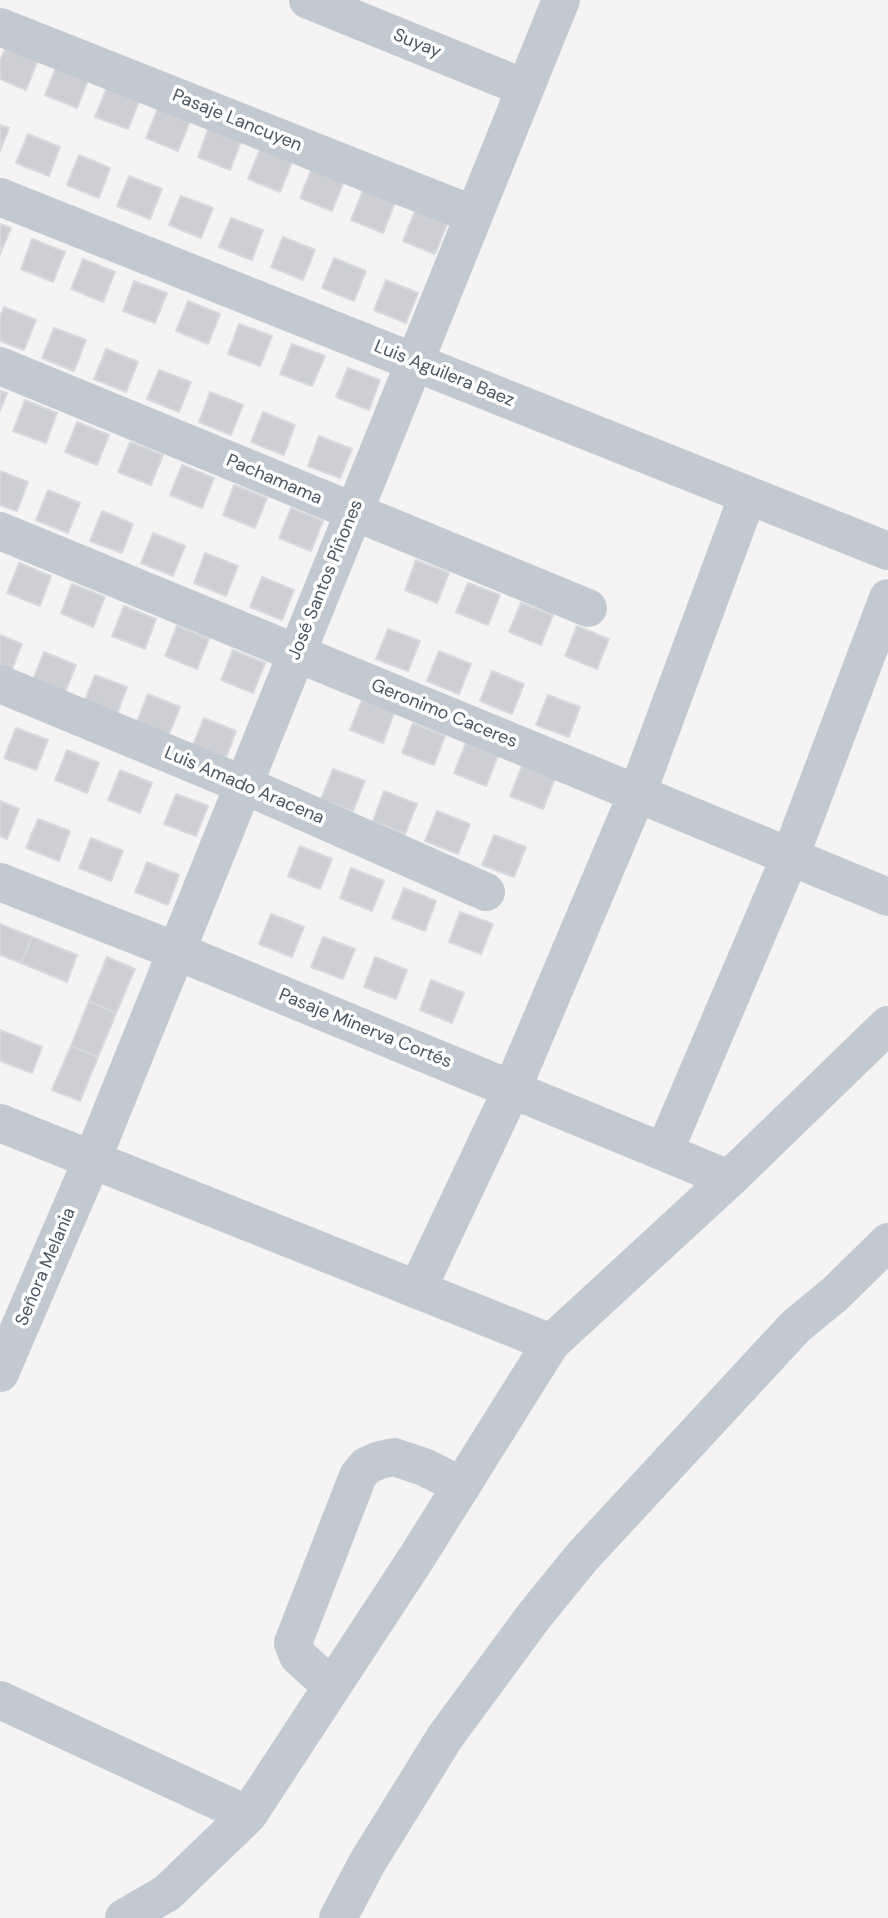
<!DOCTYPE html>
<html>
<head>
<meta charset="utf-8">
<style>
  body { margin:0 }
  canvas { display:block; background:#f5f3f3 }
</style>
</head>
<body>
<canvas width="888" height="1918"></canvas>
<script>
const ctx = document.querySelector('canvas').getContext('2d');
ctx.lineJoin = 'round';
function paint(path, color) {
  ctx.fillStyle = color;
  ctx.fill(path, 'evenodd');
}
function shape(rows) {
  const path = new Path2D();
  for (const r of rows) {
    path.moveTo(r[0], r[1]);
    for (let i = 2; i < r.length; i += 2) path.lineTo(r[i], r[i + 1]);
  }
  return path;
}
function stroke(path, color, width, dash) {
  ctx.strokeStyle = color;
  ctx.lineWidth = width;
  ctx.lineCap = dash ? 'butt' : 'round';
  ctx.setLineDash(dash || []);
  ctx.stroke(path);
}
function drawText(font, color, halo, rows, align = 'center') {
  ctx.font = font + ' "DM Sans",sans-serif';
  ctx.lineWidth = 7;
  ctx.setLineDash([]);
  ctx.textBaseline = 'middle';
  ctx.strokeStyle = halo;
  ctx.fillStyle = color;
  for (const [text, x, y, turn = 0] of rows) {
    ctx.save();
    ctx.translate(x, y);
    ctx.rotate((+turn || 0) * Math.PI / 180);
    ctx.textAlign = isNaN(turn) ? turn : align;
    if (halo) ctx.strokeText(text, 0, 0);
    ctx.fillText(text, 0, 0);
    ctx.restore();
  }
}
const building = shape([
  [6,47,38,60,26,90,0,79,0,61,6,47],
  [57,65,89,78,77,108,45,95,57,65],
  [107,87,140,99,128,129,95,117,107,87],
  [158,108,190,121,178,151,146,138,158,108],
  [0,125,9,128,0,151,0,125],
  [209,127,242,139,230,170,198,157,209,127],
  [28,134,60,147,49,176,16,163,28,134],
  [260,149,292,162,280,192,248,179,260,149],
  [79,155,110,168,99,198,67,185,79,155],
  [312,168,344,181,332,211,300,198,312,168],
  [129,176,162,189,150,219,117,206,129,176],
  [363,190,395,203,383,233,351,220,363,190],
  [181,196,213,208,201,238,169,225,181,196],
  [415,211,447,224,435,254,403,241,415,211],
  [231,218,263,230,252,260,219,247,231,218],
  [0,224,11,228,0,254,0,224],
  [283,237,315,250,303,280,271,267,283,237],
  [32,239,65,252,53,282,21,269,32,239],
  [334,258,366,271,354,301,322,288,334,258],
  [83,259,115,272,103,302,71,289,83,259],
  [386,280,418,293,406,323,374,310,386,280],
  [134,281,167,293,155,323,123,311,134,281],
  [188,301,220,314,208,344,176,331,188,301],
  [4,307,36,320,24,350,0,341,0,316,4,307],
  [239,324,272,336,260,366,228,354,239,324],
  [54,328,86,340,74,371,42,358,54,328],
  [292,344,325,356,312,386,280,374,292,344],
  [106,349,138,362,126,392,94,379,106,349],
  [348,368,380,380,369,410,336,397,348,368],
  [159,370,191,382,179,412,147,399,159,370],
  [0,391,7,393,0,411,0,391],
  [210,392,243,405,231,435,199,422,210,392],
  [25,400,57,413,46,443,13,431,25,400],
  [263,412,295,425,284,455,251,442,263,412],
  [77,422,109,435,97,465,65,452,77,422],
  [319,436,352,449,340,478,308,466,319,436],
  [130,442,163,455,151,485,118,472,130,442],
  [182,465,214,478,202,508,170,495,182,465],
  [0,471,28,482,17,511,0,505,0,471],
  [234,485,267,498,255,528,223,515,234,485],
  [48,490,80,503,68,533,36,520,48,490],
  [291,508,323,521,311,551,279,538,291,508],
  [102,511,133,524,122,553,90,541,102,511],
  [153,533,185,546,173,576,141,563,153,533],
  [205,553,238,566,226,596,194,583,205,553],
  [416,560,449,573,437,603,405,590,416,560],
  [19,563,51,576,40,606,7,593,19,563],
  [262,577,294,590,282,620,250,607,262,577],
  [468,583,500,595,488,625,456,612,468,583],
  [72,584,105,597,93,627,61,613,72,584],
  [521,603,553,615,541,645,509,632,521,603],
  [124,606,156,619,145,649,112,636,124,606],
  [177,626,209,639,197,669,165,656,177,626],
  [577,626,609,639,597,669,565,656,577,626],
  [388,629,420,641,408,671,376,659,388,629],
  [0,635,22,644,10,674,0,670,0,635],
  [233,650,265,663,253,693,221,680,233,650],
  [439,651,471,664,459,694,427,681,439,651],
  [44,652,76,665,64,695,32,682,44,652],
  [492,671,524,684,512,714,480,701,492,671],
  [95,675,127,687,116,717,83,705,95,675],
  [148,694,180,707,168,737,136,724,148,694],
  [548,695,580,707,569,737,536,725,548,695],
  [362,700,394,713,383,743,350,730,362,700],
  [204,718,236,731,225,761,192,748,204,718],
  [413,723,445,736,434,765,402,753,413,723],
  [16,728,48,740,36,770,4,758,16,728],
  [466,743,498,756,486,786,454,773,466,743],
  [67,750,99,763,87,793,55,780,67,750],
  [522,766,555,779,543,809,510,796,522,766],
  [333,769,365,781,353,811,321,799,333,769],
  [120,770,152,783,140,813,108,800,120,770],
  [384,791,417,804,405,834,373,821,384,791],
  [176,794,208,806,196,836,164,824,176,794],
  [0,801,19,809,7,839,0,836,0,801],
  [437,811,470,824,458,854,425,841,437,811],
  [38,819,70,831,59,861,26,848,38,819],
  [494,835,526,847,514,877,482,865,494,835],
  [91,838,123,851,111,881,79,868,91,838],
  [300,846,332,859,320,889,288,876,300,846],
  [147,862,179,875,168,905,135,892,147,862],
  [351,868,384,881,372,911,340,898,351,868],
  [404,888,436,901,425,931,392,918,404,888],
  [460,912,493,924,481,954,449,942,460,912],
  [271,914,304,927,292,957,259,944,271,914],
  [0,924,32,937,21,963,0,955,0,924],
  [32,937,77,955,67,982,21,963,32,937],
  [323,937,355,949,343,979,311,967,323,937],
  [107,957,135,969,116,1013,89,1001,107,957],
  [375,957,407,970,396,999,364,987,375,957],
  [431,980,464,993,452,1023,420,1010,431,980],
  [89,1001,116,1013,98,1057,71,1046,89,1001],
  [0,1030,42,1047,32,1073,0,1061,0,1030],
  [71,1046,98,1057,80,1101,52,1090,71,1046]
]);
const minor = shape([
  [308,0,525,88],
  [0,27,474,215],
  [0,197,888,551],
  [0,366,588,608],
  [0,531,888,897],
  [0,684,244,785,486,892],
  [0,882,176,951,729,1179],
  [0,1123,551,1343,729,1179,888,1025],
  [664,1152,790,857,888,598],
  [417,1290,512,1089,637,794,748,495],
  [0,1373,92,1160,561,0],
  [332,1687,298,1656,293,1643,358,1476,366,1466,380,1460,394,1457,424,1467,462,1486],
  [0,1700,248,1815],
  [124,1918,167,1893,248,1815,417,1557,551,1343],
  [338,1918,367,1863,445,1737,534,1616,582,1557,796,1326,835,1294,888,1242]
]);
const streetNames = [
  ["Suyay",417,44,22],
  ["Pasaje Lancuyen",237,121,22],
  ["Luis Aguilera Baez",444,374,22],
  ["Pachamama",274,480,23],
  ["José Santos Piñones",326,580,-68],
  ["Geronimo Caceres",444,714,22],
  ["Luis Amado Aracena",244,786,23],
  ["Pasaje Minerva Cortés",365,1029,22],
  ["Señora Melania",46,1267,-67]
];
paint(building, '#cdcfd5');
stroke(building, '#d7d9de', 2);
stroke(minor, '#c1cad2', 38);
drawText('18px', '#4a5661', '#fff', streetNames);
</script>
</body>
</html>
